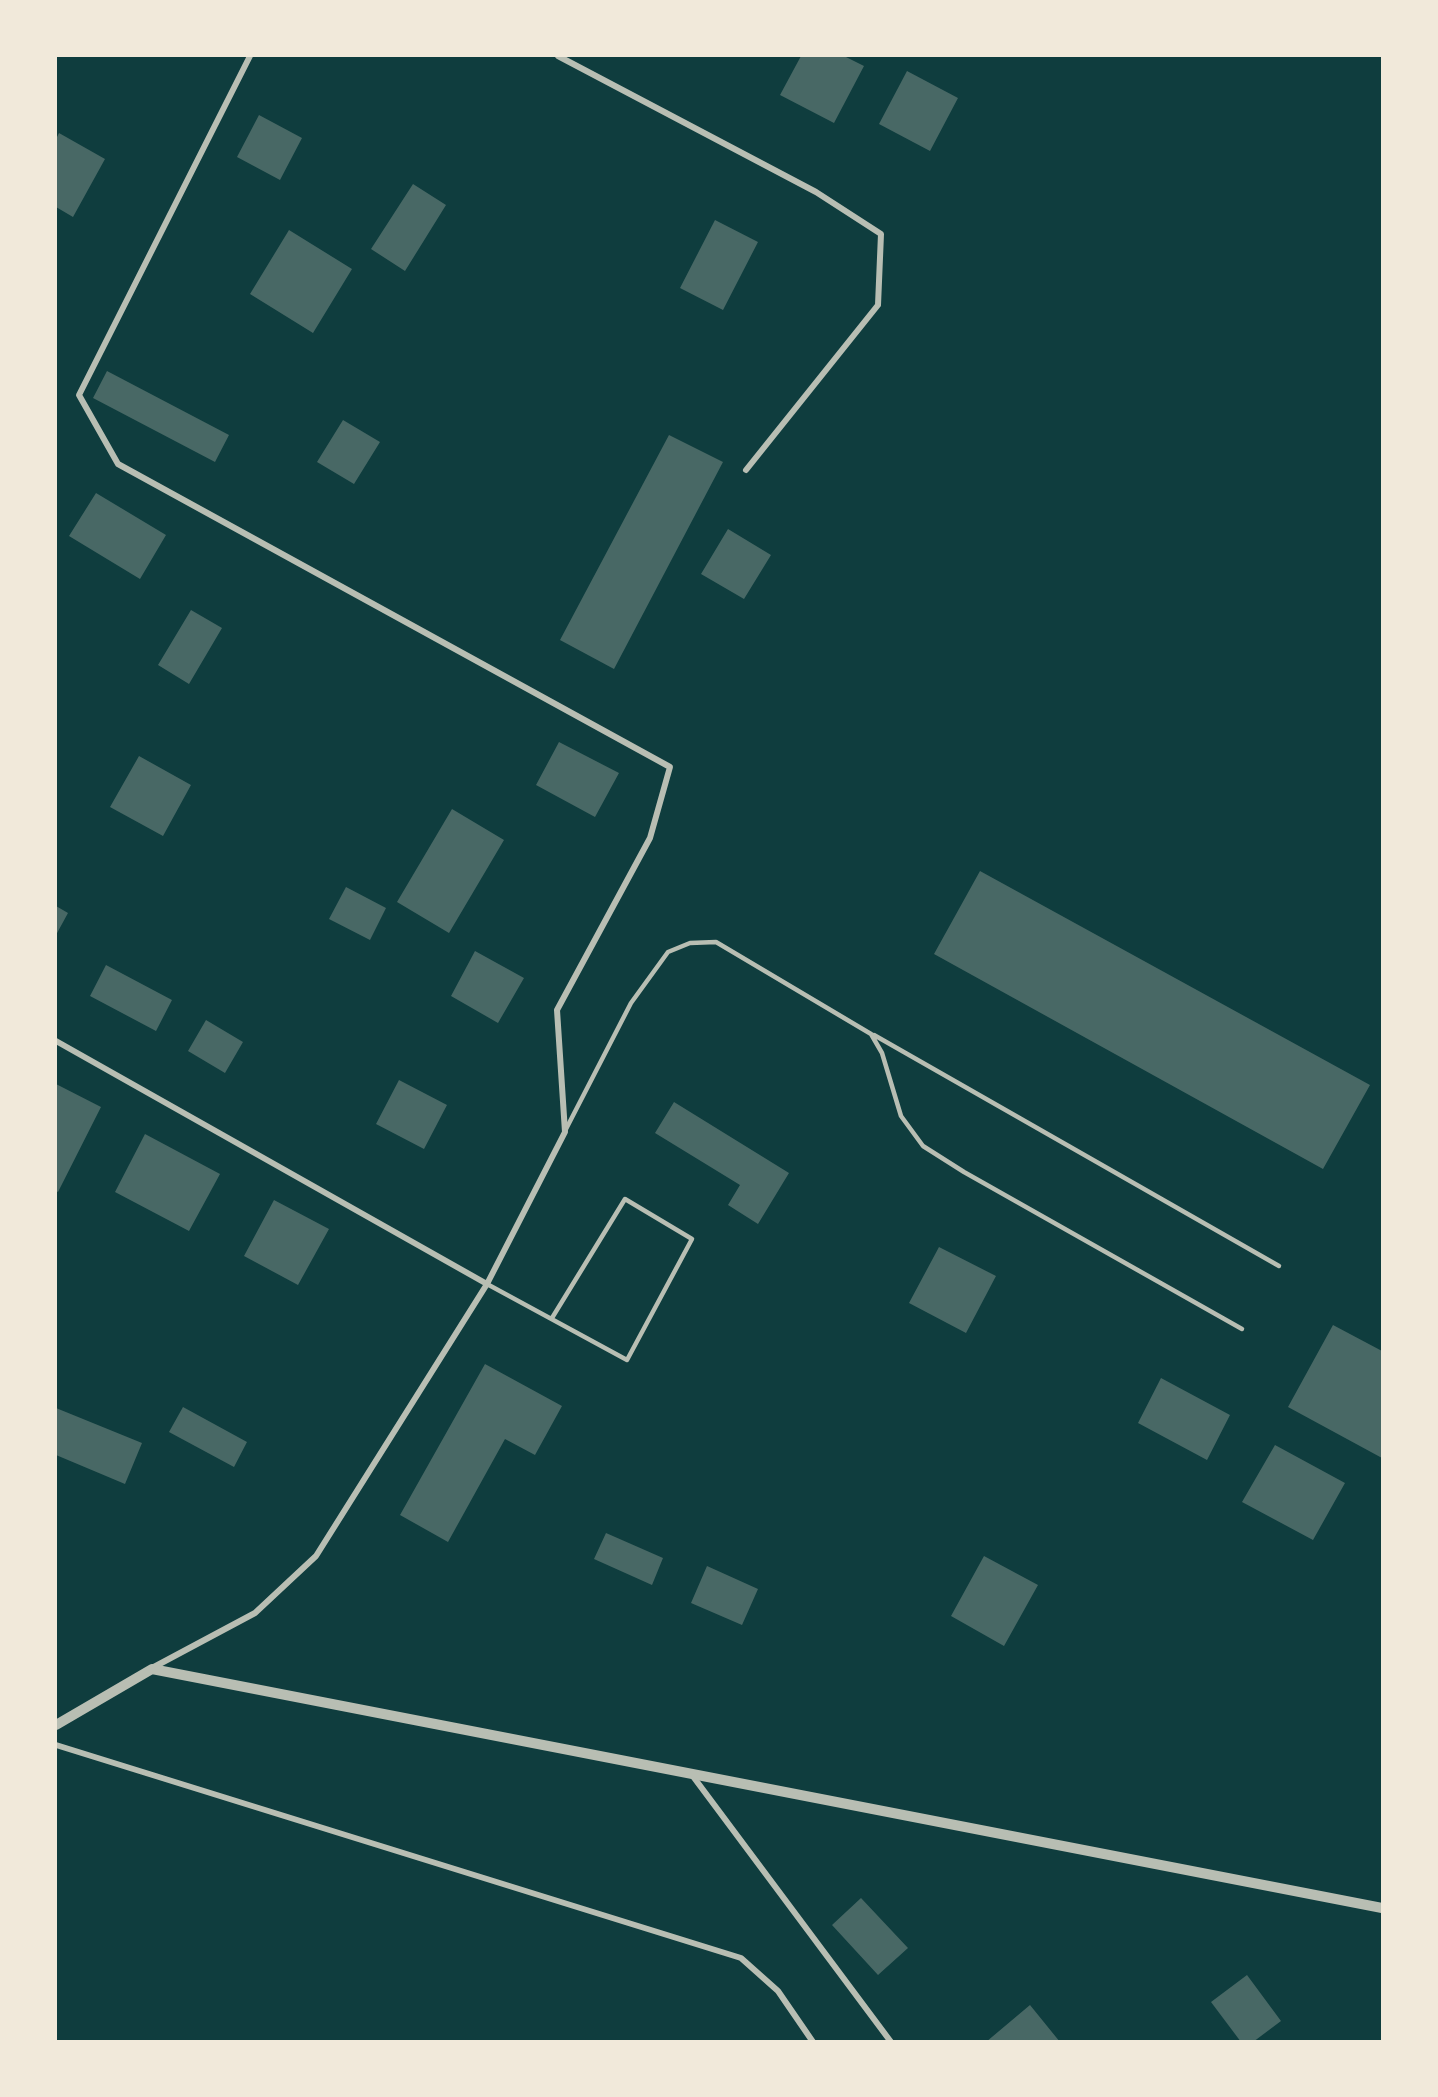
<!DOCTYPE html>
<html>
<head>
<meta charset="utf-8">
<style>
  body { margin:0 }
  #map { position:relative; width:1438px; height:2097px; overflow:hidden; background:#0f3d3e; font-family:"Playfair Display",serif }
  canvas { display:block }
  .frame { position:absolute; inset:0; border:57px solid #f1e9da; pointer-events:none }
</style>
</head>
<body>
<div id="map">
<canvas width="1438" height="2097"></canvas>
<div class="frame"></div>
</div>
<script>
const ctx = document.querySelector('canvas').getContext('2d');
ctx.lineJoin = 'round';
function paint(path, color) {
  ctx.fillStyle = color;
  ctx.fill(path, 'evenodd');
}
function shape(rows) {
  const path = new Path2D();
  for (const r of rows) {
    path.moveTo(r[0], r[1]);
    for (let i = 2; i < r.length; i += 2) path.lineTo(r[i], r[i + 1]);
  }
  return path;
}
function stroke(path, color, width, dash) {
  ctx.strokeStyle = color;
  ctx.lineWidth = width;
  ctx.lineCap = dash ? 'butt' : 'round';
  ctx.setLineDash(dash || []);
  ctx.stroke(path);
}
const building = shape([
  [801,56,844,56,864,66,834,123,780,95],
  [907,71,958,98,930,151,879,124],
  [259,115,302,138,280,180,237,157],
  [59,133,105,159,73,217,56,207,56,139],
  [413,184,446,205,405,271,371,249],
  [715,220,758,242,723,310,680,288],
  [289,230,352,269,313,333,250,294],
  [107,371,229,435,215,462,93,398],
  [343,420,380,442,354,484,317,462],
  [669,435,723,462,614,669,560,640],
  [96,493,166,535,140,579,69,536],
  [728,529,771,555,744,599,701,574],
  [191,610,222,628,189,684,158,665],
  [559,742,619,773,595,817,536,785],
  [139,756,191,785,163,836,110,807],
  [452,809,504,840,449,933,397,902],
  [980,871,1370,1085,1323,1169,934,954],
  [346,887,386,908,370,940,329,919],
  [56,906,68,913,56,935],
  [475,951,524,978,498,1023,451,996],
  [106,965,172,1000,156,1031,90,996],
  [206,1020,243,1042,225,1073,188,1051],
  [399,1080,447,1105,424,1149,376,1124],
  [56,1084,101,1107,58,1192,56,1191],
  [674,1102,789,1173,758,1224,728,1205,740,1185,655,1133],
  [145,1134,220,1174,189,1231,115,1192],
  [274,1200,329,1229,298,1285,244,1256],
  [939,1247,996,1276,966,1333,909,1303],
  [1333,1325,1382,1351,1382,1458,1288,1407],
  [485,1364,562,1406,535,1455,505,1439,448,1542,400,1515],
  [1161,1378,1230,1415,1207,1460,1138,1423],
  [183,1407,247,1442,234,1467,169,1432],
  [56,1408,142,1443,125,1484,56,1455],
  [1275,1445,1345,1483,1313,1540,1242,1502],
  [606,1533,663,1558,652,1585,594,1559],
  [984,1556,1038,1585,1004,1646,951,1616],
  [707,1566,758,1589,742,1625,691,1603],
  [861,1898,908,1948,878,1975,832,1925],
  [1247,1975,1281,2021,1253,2042,1241,2042,1211,2002],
  [1030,2005,1060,2042,986,2042]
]);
const service = shape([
  [874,1035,1279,1266],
  [565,1131,631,1003,668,952,690,943,716,942,871,1034,882,1053,901,1116,923,1146,964,1172,1242,1329],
  [487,1284,627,1360,692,1239,625,1199,552,1318]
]);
const minor = shape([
  [558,56,816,192,881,234,878,305,746,470],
  [56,1041,487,1284],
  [152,1668,255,1613,316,1556,487,1284,565,1132,557,1010,650,838,670,767,118,464,79,395,250,56],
  [56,1745,741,1958,778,1991,813,2042],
  [692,1775,891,2042]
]);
const tertiary = shape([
  [56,1725,152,1669,1382,1908]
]);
paint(building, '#486865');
stroke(service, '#b8beb3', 4.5);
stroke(minor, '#b8beb3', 6);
stroke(tertiary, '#b8beb3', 10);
</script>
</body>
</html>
